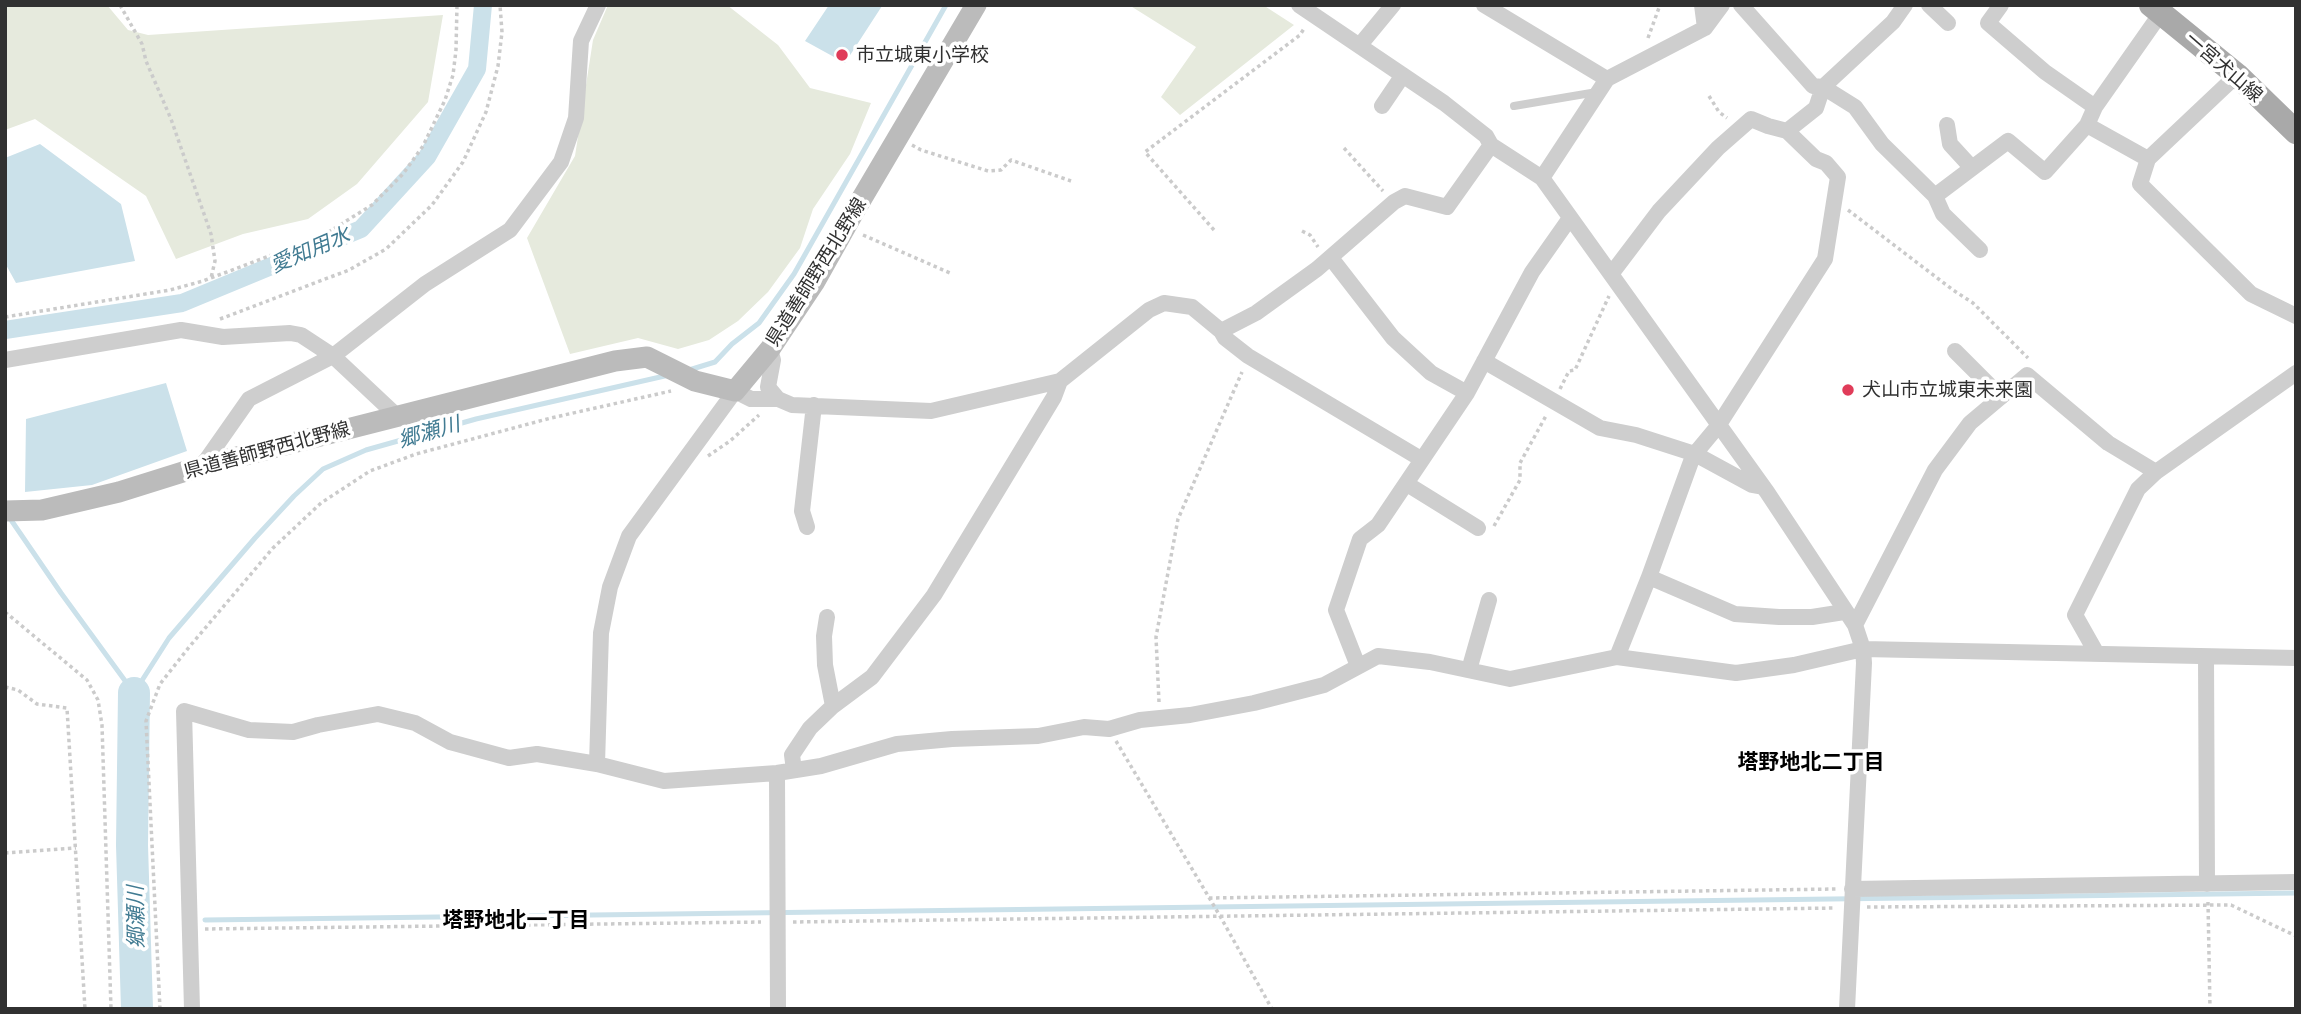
<!DOCTYPE html>
<html>
<head>
<meta charset="utf-8">
<style>
  body { margin:0 }
  #map { position:relative; width:2301px; height:1014px; overflow:hidden; background:#fff; font-family:Barlow,sans-serif }
  canvas { display:block }
  .frame { position:absolute; inset:0; border:7px solid #313131; pointer-events:none }
</style>
</head>
<body>
<div id="map">
<canvas width="2301" height="1014"></canvas>
<div class="frame"></div>
</div>
<script>
const ctx = document.querySelector('canvas').getContext('2d');
ctx.lineJoin = 'round';
function paint(path, color) {
  ctx.fillStyle = color;
  ctx.fill(path, 'evenodd');
}
function shape(rows) {
  const path = new Path2D();
  for (const r of rows) {
    path.moveTo(r[0], r[1]);
    for (let i = 2; i < r.length; i += 2) path.lineTo(r[i], r[i + 1]);
  }
  return path;
}
function stroke(path, color, width, dash) {
  ctx.strokeStyle = color;
  ctx.lineWidth = width;
  ctx.lineCap = dash ? 'butt' : 'round';
  ctx.setLineDash(dash || []);
  ctx.stroke(path);
}
function drawText(font, color, halo, rows, align = 'center') {
  ctx.font = font + ' Barlow,"Noto Sans JP",sans-serif';
  ctx.lineWidth = 7;
  ctx.setLineDash([]);
  ctx.textBaseline = 'middle';
  ctx.strokeStyle = halo;
  ctx.fillStyle = color;
  for (const [text, x, y, turn = 0] of rows) {
    ctx.save();
    ctx.translate(x, y);
    ctx.rotate((+turn || 0) * Math.PI / 180);
    ctx.textAlign = isNaN(turn) ? turn : align;
    if (halo) ctx.strokeText(text, 0, 0);
    ctx.fillText(text, 0, 0);
    ctx.restore();
  }
}
const green = shape([
  [5,5,107,5,128,30,148,35,443,15,428,102,357,184,308,219,243,234,176,259,146,196,35,119,5,130],
  [608,5,727,5,778,45,810,88,871,103,850,154,813,209,800,248,768,292,738,321,709,340,678,349,638,338,570,354,527,238,575,156,593,40],
  [1129,5,1263,5,1294,25,1180,115,1161,97,1196,47]
]);
const water = shape([
  [829,5,882,6,845,63,805,41],
  [40,144,121,204,135,261,16,283,5,263,5,158],
  [166,383,187,451,92,485,25,492,26,419]
]);
const stream = shape([
  [689,370,715,362,732,344,759,323,794,274,946,5],
  [9,517,61,593,134,693,169,638,255,538,294,496,323,469,366,450,476,419,669,375],
  [205,920,2296,893]
]);
const canal = shape([
  [5,330,182,303,361,229,427,157,477,69,483,5]
]);
const river = shape([
  [134,693,132,845,137,1009]
]);
const path = shape([
  [120,5,142,44,146,61,171,119,211,234,215,261,211,278],
  [1648,38,1660,5],
  [1709,96,1719,112,1727,118],
  [912,145,921,150,988,171,1001,170,1011,160,1071,181],
  [1344,148,1383,191],
  [1848,210,1953,290,1973,303,2028,358],
  [1214,230,1145,152,1300,35,1305,27],
  [1302,231,1310,235,1318,247],
  [863,235,950,273],
  [5,317,170,290,203,281,322,236,372,205,403,174,423,146,445,100,453,75,456,50,457,5],
  [220,319,349,270,386,249,432,205,463,162,486,112,498,66,502,32,500,5],
  [1560,389,1569,371,1575,370,1609,296],
  [708,456,730,441,759,415],
  [1494,526,1520,480,1520,463,1547,414],
  [5,612,87,680,98,700,102,725,111,1009],
  [5,687,18,690,37,704,67,708,85,1009],
  [1159,702,1156,637,1178,519,1242,372],
  [1116,741,1220,916,1272,1009],
  [5,853,76,848],
  [1209,898,1836,889],
  [2208,902,2210,1009],
  [1867,907,2231,905,2296,936],
  [793,922,1835,908],
  [205,929,761,922],
  [160,1009,146,721,160,684,190,646,273,548,321,503,370,471,416,454,551,418,671,391]
]);
const lane = shape([
  [1514,106,1597,92]
]);
const street = shape([
  [1299,5,1444,103,1486,136,1491,145,1542,178,1767,492,1855,625,1863,649,1864,663,1847,1009],
  [1484,5,1607,79],
  [1702,5,1705,28],
  [1741,5,1813,86,1823,87,1855,107,1882,144,1935,196,2008,141,2045,172,2087,125,2095,107,2161,13],
  [1929,5,1948,23],
  [2001,5,1988,23,2045,72,2095,107],
  [1360,45,1393,5],
  [1382,106,1403,75],
  [1947,125,1950,144,1972,168],
  [2087,125,2148,159,2237,75],
  [1787,131,1816,108,1823,87,1893,22,1905,5],
  [2148,159,2140,184,2251,294,2296,316],
  [1542,178,1607,79,1705,28,1722,5],
  [1935,196,1943,214,1980,250],
  [1331,258,1393,338,1431,373,1467,393],
  [1612,273,1659,211,1718,148,1751,119,1768,126,1787,131,1816,159,1826,163,1838,177,1825,259,1718,426,1693,456,1649,577,1617,657],
  [1221,331,1225,338,1248,356,1421,459],
  [770,349,773,360,768,387,778,399],
  [1955,351,2001,397],
  [5,360,181,330,223,337,290,333,301,335,333,356,398,417],
  [1484,361,1600,428,1636,435,1695,454,1752,485,1763,487],
  [202,466,249,399,333,356,425,284,510,230,561,162,576,118,581,41,598,5],
  [1407,484,1478,528],
  [807,527,802,511,814,405],
  [1649,577,1735,614,1779,617,1812,617,1844,612],
  [827,617,824,636,825,665,833,706],
  [1855,625,1935,470,1970,423,2027,375,2108,443,2156,472],
  [2097,654,2075,615,2138,489,2156,472,2296,373],
  [2206,657,2207,884],
  [1358,666,1336,610,1360,539,1378,525,1467,393,1532,272,1570,218],
  [1469,670,1489,600],
  [597,764,601,633,610,587,629,536,735,391,751,399,778,399,792,405,931,411,1060,381,1149,310,1164,303,1192,307,1221,331,1256,313,1317,269,1394,202,1405,196,1447,207,1491,145],
  [794,770,792,755,810,728,833,706,872,677,934,595,1054,397,1060,381],
  [777,773,778,1009],
  [1852,889,2296,882],
  [192,1009,184,711,249,730,293,732,318,725,378,714,415,723,450,742,509,758,537,754,597,764,664,781,777,773,821,766,897,744,952,739,1038,736,1084,727,1109,729,1140,720,1190,715,1254,703,1324,685,1378,656,1430,662,1510,679,1617,657,1736,673,1794,665,1863,649,2296,658]
]);
const secondary = shape([
  [5,511,42,510,119,492,202,466,615,361,647,357,695,381,735,391,770,349,814,283,855,210,976,5]
]);
const primary = shape([
  [2151,5,2237,75,2296,132]
]);
const markers = [
  [842,55,7,"#e03c59"],
  [1848,390,7,"#e03c59"]
];
const poiNames = [
  ["市立城東小学校",856,55],
  ["犬山市立城東未来園",1862,390]
];
const streetNames = [
  ["一宮犬山線",2224,67,41],
  ["県道善師野西北野線",816,272,-58],
  ["県道善師野西北野線",267,450,-15]
];
const waterNames = [
  ["愛知用水",310,250,-23],
  ["郷瀬川",429,432,-16],
  ["郷瀬川",136,917,-91]
];
const neighbourhoodNames = [
  ["塔野地北二丁目",1811,762],
  ["塔野地北一丁目",516,920]
];
paint(green, '#e6eadd');
paint(water, '#cbe1ea');
stroke(stream, '#cbe1ea', 5);
stroke(canal, '#cbe1ea', 18);
stroke(river, '#cbe1ea', 32);
stroke(path, '#cbcbcb', 3.5, [3.5, 3.5]);
stroke(lane, '#cecece', 8);
stroke(street, '#cecece', 16);
stroke(secondary, '#bbb', 21);
stroke(primary, '#a9a9a9', 24);
for (const [x, y, r, color] of markers) {
  const dot = new Path2D();
  dot.arc(x, y, r, 0, 2 * Math.PI);
  ctx.fillStyle = color;
  ctx.fill(dot);
  stroke(dot, '#fff', 2.5);
}
drawText('19px', '#313131', '#fff', poiNames, 'left');
drawText('19px', '#313131', '#fff', streetNames);
drawText('italic 21px', '#417b92', '#fff', waterNames);
drawText('bold 21px', '#000', '#fff', neighbourhoodNames);
</script>
</body>
</html>
